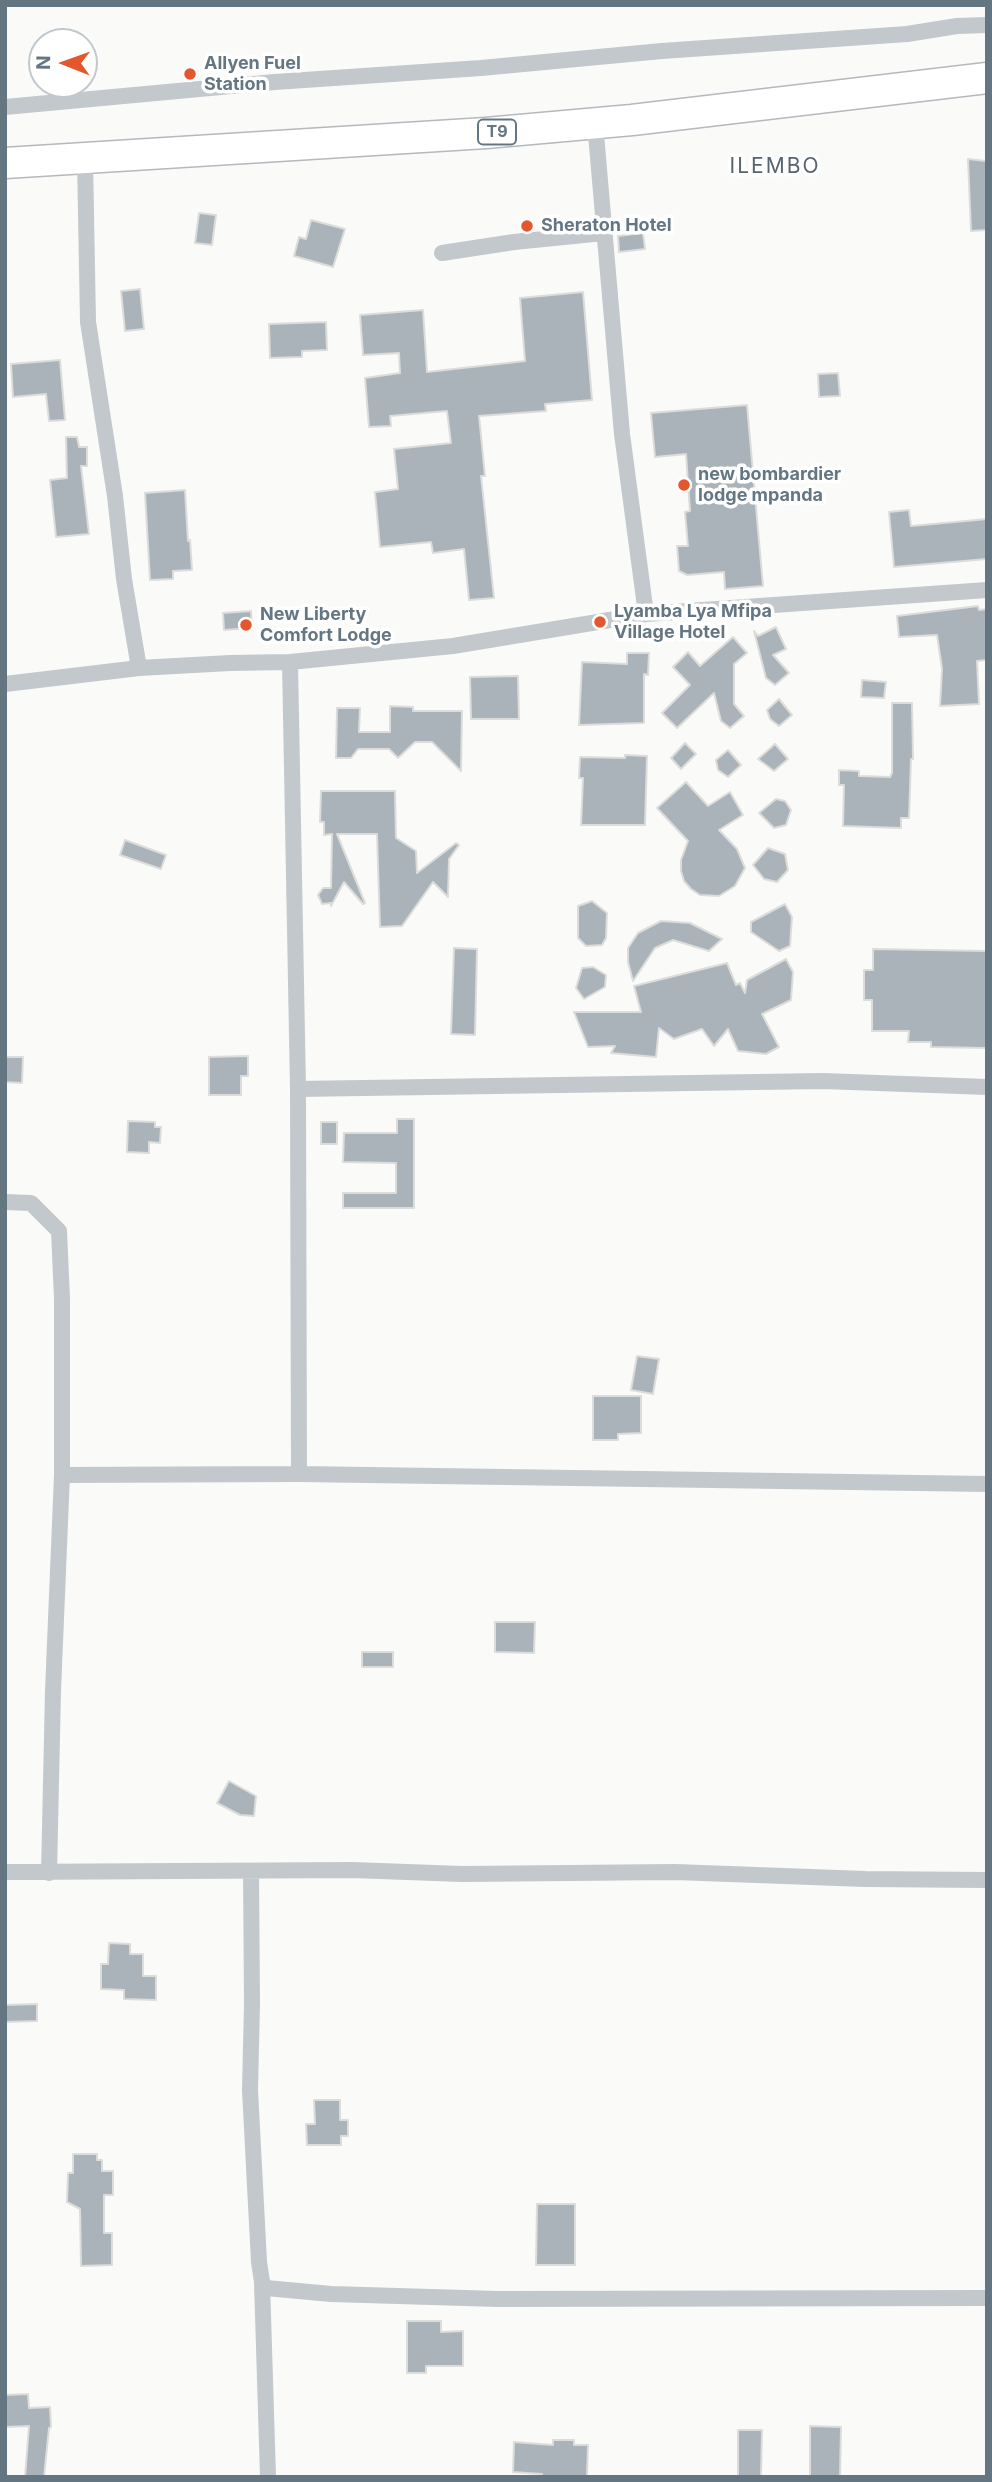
<!DOCTYPE html>
<html>
<head>
<meta charset="utf-8">
<style>
  body { margin:0 }
  #map { position:relative; width:992px; height:2482px; overflow:hidden; background:#fafaf8; font-family:Inter,sans-serif }
  canvas { display:block }
  .frame { position:absolute; inset:0; border:7px solid #657683; pointer-events:none }
  .north { position:absolute; left:28px; top:28px; width:70px; height:70px; box-sizing:border-box; background:#fff; border:2px solid #c1c8cd; border-radius:50%; rotate:271deg; font-size:19px; font-weight:700; line-height:28px; text-align:center; color:#657683 }
  .north::after { content:''; display:block; margin:auto; width:24px; height:32px; background:#e4572e; clip-path:polygon(50% 0,100% 100%,50% 72%,0 100%) }
</style>
</head>
<body>
<div id="map">
<canvas width="992" height="2482"></canvas>
<div class="frame"></div>
<div class="north">N</div>
</div>
<script>
const ctx = document.querySelector('canvas').getContext('2d');
ctx.lineJoin = 'round';
function paint(path, color) {
  ctx.fillStyle = color;
  ctx.fill(path, 'evenodd');
}
function shape(rows) {
  const path = new Path2D();
  for (const r of rows) {
    path.moveTo(r[0], r[1]);
    for (let i = 2; i < r.length; i += 2) path.lineTo(r[i], r[i + 1]);
  }
  return path;
}
function stroke(path, color, width, dash) {
  ctx.strokeStyle = color;
  ctx.lineWidth = width;
  ctx.lineCap = dash ? 'butt' : 'round';
  ctx.setLineDash(dash || []);
  ctx.stroke(path);
}
function drawText(font, color, halo, rows, align = 'center') {
  ctx.font = font + ' Inter,sans-serif';
  ctx.lineWidth = 7;
  ctx.setLineDash([]);
  ctx.textBaseline = 'middle';
  ctx.strokeStyle = halo;
  ctx.fillStyle = color;
  for (const [text, x, y, turn = 0] of rows) {
    ctx.save();
    ctx.translate(x, y);
    ctx.rotate((+turn || 0) * Math.PI / 180);
    ctx.textAlign = isNaN(turn) ? turn : align;
    if (halo) ctx.strokeText(text, 0, 0);
    ctx.fillText(text, 0, 0);
    ctx.restore();
  }
}
const building = shape([
  [968,159,986,161,986,230,971,231,968,159],
  [199,213,216,215,212,245,195,243,199,213],
  [311,220,345,229,333,267,294,256,299,237,306,239,311,220],
  [643,233,645,249,619,252,618,236,643,233],
  [140,289,144,329,125,331,121,291,140,289],
  [583,292,592,400,545,404,546,411,479,416,485,476,481,476,494,598,469,600,464,549,433,553,431,542,380,547,375,492,398,489,394,449,451,443,447,411,390,416,391,426,369,427,365,378,400,373,399,353,363,355,360,315,423,310,427,372,525,361,520,298,583,292],
  [326,322,327,350,302,351,302,357,270,358,269,324,326,322],
  [60,360,65,420,49,421,46,394,13,397,11,364,60,360],
  [838,373,840,396,819,397,818,374,838,373],
  [747,405,763,586,725,589,724,572,687,575,679,571,677,546,688,546,685,512,690,511,686,454,655,457,651,413,747,405],
  [66,437,77,437,79,447,87,447,87,466,81,466,89,534,56,537,50,480,67,478,66,437],
  [185,490,188,541,190,540,192,570,173,571,173,579,150,580,145,493,185,490],
  [909,510,911,526,987,519,987,559,894,567,889,512,909,510],
  [978,606,979,610,987,609,987,660,977,661,979,704,940,706,942,669,937,635,899,637,897,616,978,606],
  [251,611,252,628,224,630,223,613,251,611],
  [776,627,786,649,773,655,789,673,775,685,766,678,754,631,758,636,776,627],
  [733,637,747,653,734,664,734,704,744,716,730,728,721,721,714,693,677,728,662,713,690,685,673,667,688,652,700,666,733,637],
  [627,653,649,653,648,675,644,674,644,723,579,725,582,662,627,664,627,653],
  [518,676,519,719,471,719,470,677,518,676],
  [862,680,886,682,884,698,861,697,862,680],
  [779,699,792,715,779,726,770,719,767,710,779,699],
  [892,703,912,703,913,759,911,759,909,818,901,818,901,828,843,826,844,785,839,785,839,770,859,771,859,776,890,777,892,773,892,703],
  [390,706,413,707,413,711,462,711,461,771,432,742,415,742,398,758,389,749,358,749,351,758,336,758,337,708,360,708,359,732,390,732,390,706],
  [685,743,696,754,681,769,671,758,685,743],
  [775,744,788,759,774,771,758,759,775,744],
  [728,750,741,765,728,777,718,770,716,760,728,750],
  [625,755,647,756,645,825,581,825,583,778,579,778,580,757,625,758,625,755],
  [686,782,708,806,730,792,743,815,719,830,737,849,745,868,735,886,719,896,700,895,691,889,684,881,681,871,681,860,688,841,657,808,686,782],
  [321,791,395,791,396,838,416,851,417,873,456,843,459,845,449,859,448,897,433,882,402,926,380,927,377,834,337,834,365,903,363,904,344,882,331,906,331,903,322,904,318,895,323,888,331,888,332,834,324,835,324,822,320,822,321,791],
  [776,799,785,801,791,810,786,825,774,828,759,813,776,799],
  [125,840,166,855,161,869,120,855,125,840],
  [768,848,785,854,788,870,777,882,764,879,753,865,768,848],
  [592,901,607,913,606,938,602,945,586,946,578,938,578,906,592,901],
  [785,904,792,917,790,946,779,951,751,932,751,922,785,904],
  [661,921,690,923,722,939,709,951,673,940,655,948,633,981,628,962,628,948,638,933,661,921],
  [454,948,477,949,475,1035,451,1034,454,948],
  [873,949,987,951,986,1048,931,1047,931,1042,908,1042,909,1031,872,1031,872,1000,864,1000,864,970,873,970,873,949],
  [786,959,793,972,791,1000,762,1014,779,1047,766,1054,738,1051,728,1029,714,1046,702,1029,674,1039,659,1028,656,1057,611,1053,615,1046,588,1047,574,1012,641,1012,634,986,727,963,736,985,740,983,745,993,747,980,786,959],
  [593,967,606,975,605,987,584,999,576,988,582,968,593,967],
  [248,1056,248,1076,241,1076,241,1095,209,1095,209,1057,248,1056],
  [5,1057,23,1057,22,1083,5,1082,5,1057],
  [397,1119,414,1119,414,1208,343,1208,343,1193,396,1193,396,1163,343,1162,344,1133,397,1133,397,1119],
  [128,1121,155,1122,155,1127,161,1127,160,1143,149,1142,149,1153,127,1152,128,1121],
  [321,1122,337,1122,337,1144,321,1144,321,1122],
  [637,1356,659,1359,653,1394,631,1390,637,1356],
  [593,1396,641,1396,641,1433,618,1434,618,1440,593,1440,593,1396],
  [495,1622,535,1622,534,1653,495,1652,495,1622],
  [362,1652,393,1652,393,1667,362,1667,362,1652],
  [229,1781,256,1796,254,1816,240,1815,217,1803,229,1781],
  [109,1943,130,1944,130,1954,143,1954,143,1976,156,1976,156,2000,124,1999,124,1990,101,1989,101,1964,108,1964,109,1943],
  [37,2004,37,2021,5,2022,5,2005,37,2004],
  [314,2100,340,2100,340,2120,348,2120,348,2136,341,2136,341,2145,307,2145,306,2124,315,2124,314,2100],
  [73,2154,97,2154,97,2160,102,2160,102,2171,113,2171,113,2195,104,2195,104,2233,112,2233,112,2265,81,2266,80,2209,67,2202,68,2173,73,2173,73,2154],
  [537,2204,575,2204,575,2265,536,2265,537,2204],
  [407,2321,441,2321,441,2332,463,2331,463,2366,426,2366,426,2373,407,2373,407,2321],
  [28,2394,29,2408,50,2407,51,2427,49,2428,44,2477,25,2477,29,2426,5,2427,5,2395,28,2394],
  [810,2426,841,2427,840,2477,810,2477,810,2426],
  [738,2430,762,2430,761,2477,738,2477,738,2430],
  [553,2440,574,2440,574,2445,588,2445,587,2477,542,2477,542,2474,513,2472,514,2442,553,2445,553,2440]
]);
const street = shape([
  [5,107,275,82,481,68,662,51,907,34,957,26,987,25],
  [595,123,622,434,646,614],
  [85,159,88,322,115,496,124,579,139,668],
  [442,253,514,242,604,233],
  [290,662,298,1089,299,1474],
  [5,684,139,668,230,663,290,662,453,646,646,614,987,590],
  [298,1089,823,1081,987,1087],
  [5,1202,31,1203,59,1231,62,1299,62,1475,53,1691,49,1873],
  [62,1475,299,1474,987,1484],
  [5,1872,352,1870,462,1874,675,1872,865,1879,987,1880],
  [251,1872,252,2004,250,2090,259,2262,262,2282,266,2288,331,2294,498,2299,987,2298],
  [262,2282,268,2477]
]);
const highway = shape([
  [5,163,486,133,632,120,987,78]
]);
const markers = [
  [190,74,7,"#e4572e"],
  [527,226,7,"#e4572e"],
  [684,485,7,"#e4572e"],
  [600,622,7,"#e4572e"],
  [246,625,7,"#e4572e"]
];
const shields = [
  [497,132,38]
];
const shieldNames = [
  ["T9",497,132]
];
const poiNames = [
  ["Allyen Fuel",204,64],
  ["Station",204,85],
  ["Sheraton Hotel",541,226],
  ["new bombardier",698,475],
  ["lodge mpanda",698,496],
  ["Lyamba Lya Mfipa",614,612],
  ["Village Hotel",614,633],
  ["New Liberty",260,615],
  ["Comfort Lodge",260,636]
];
const quarterNames = [
  ["ILEMBO",775,167]
];
paint(building, '#aab3b9');
stroke(building, '#dcdcda', 2);
stroke(highway, '#b4b9bd', 33);
stroke(street, '#c3c8cc', 16);
stroke(highway, '#fff', 30);
for (const [x, y, r, color] of markers) {
  const dot = new Path2D();
  dot.arc(x, y, r, 0, 2 * Math.PI);
  ctx.fillStyle = color;
  ctx.fill(dot);
  stroke(dot, '#fff', 2.5);
}
for (const [x, y, w] of shields) {
  const box = new Path2D();
  box.roundRect(x - w / 2, y - 12.5, w, 25, 5);
  ctx.fillStyle = '#fff';
  ctx.fill(box);
  stroke(box, '#657683', 2);
}
drawText('bold 16px', '#657683', null, shieldNames);
drawText('bold 18px', '#657683', '#fff', poiNames, 'left');
ctx.letterSpacing = '2px';
drawText('21px', '#57646e', '#fff', quarterNames);
ctx.letterSpacing = '0px';
</script>
</body>
</html>
